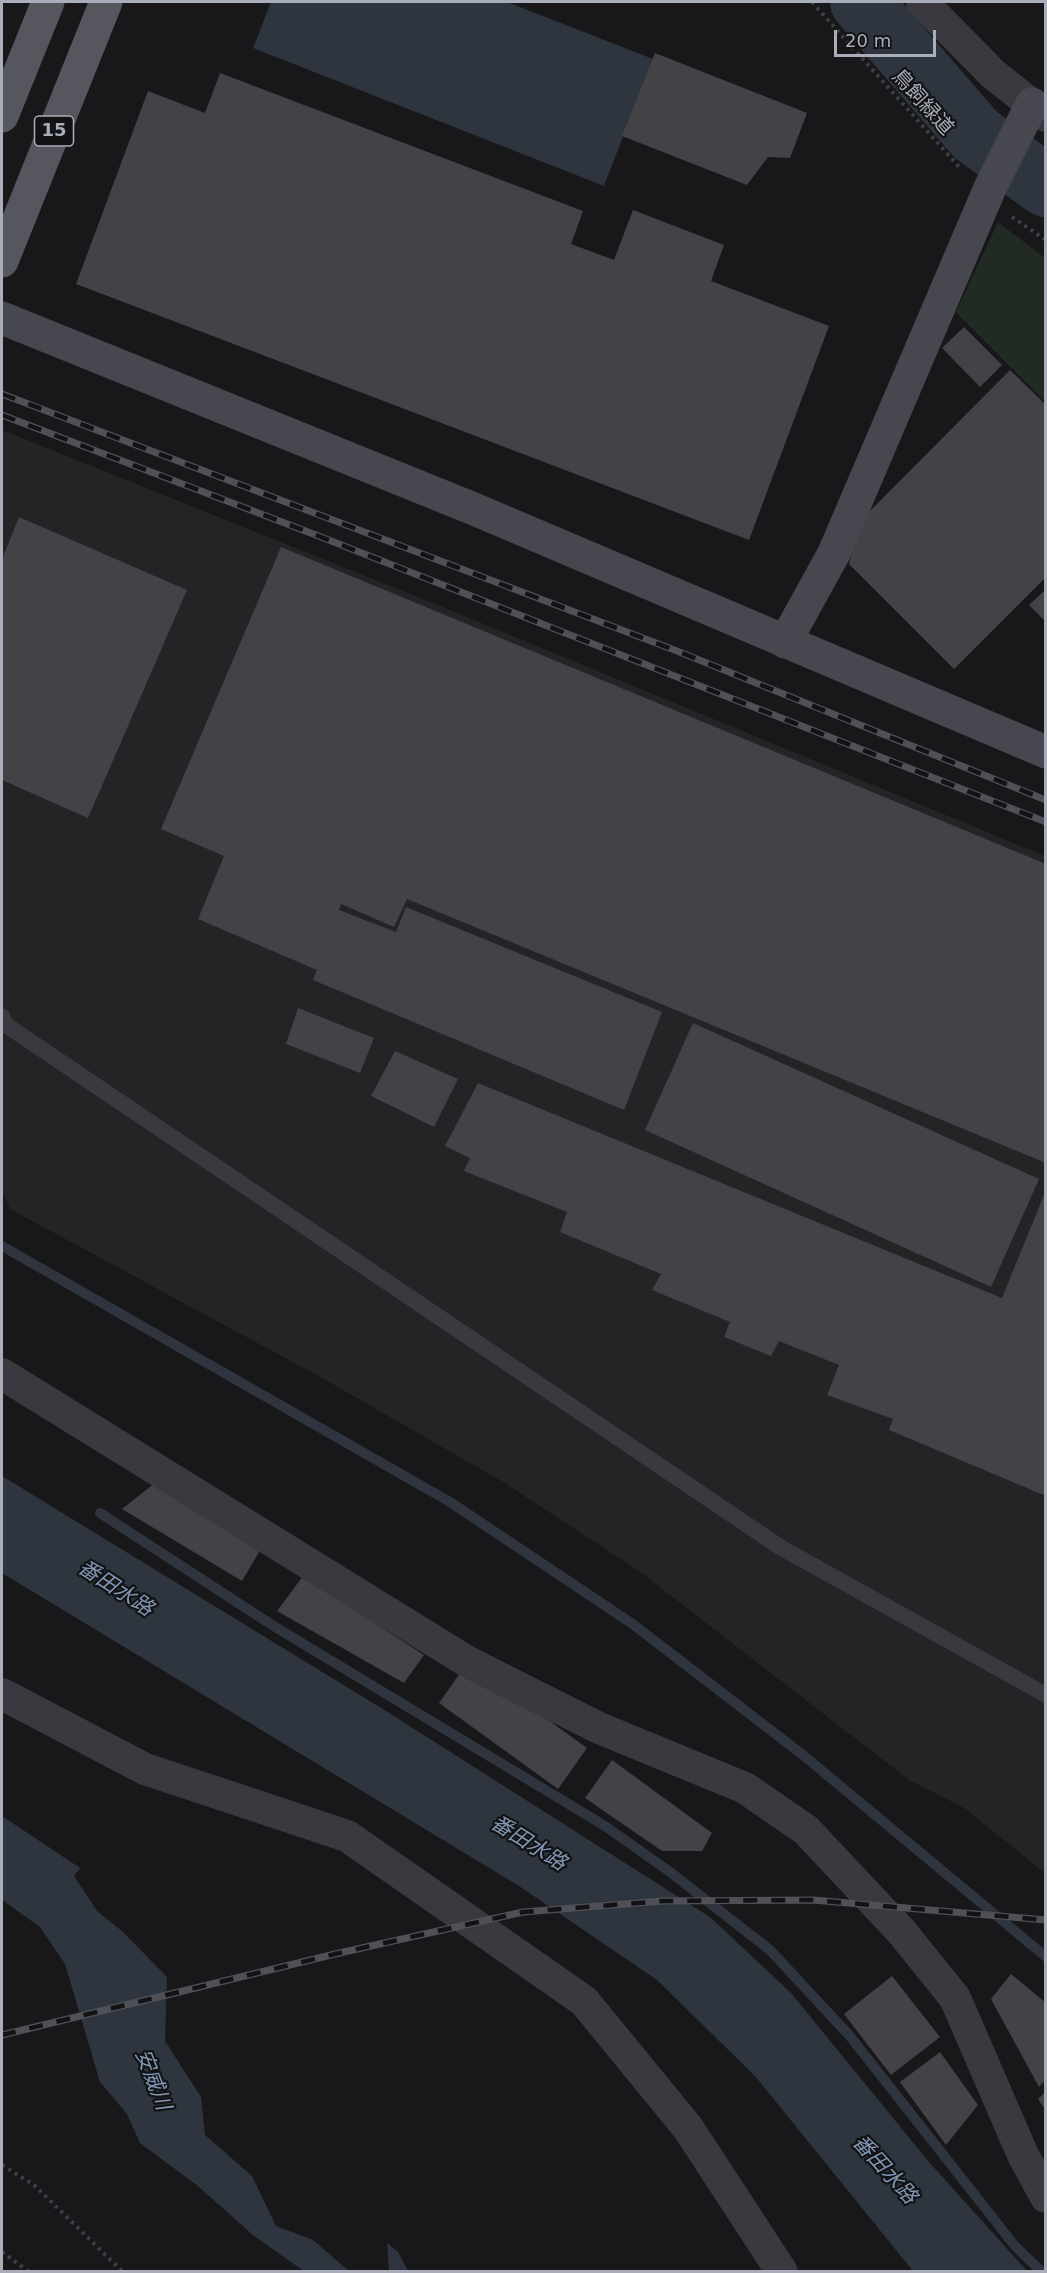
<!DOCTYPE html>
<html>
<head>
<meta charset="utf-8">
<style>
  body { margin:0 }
  #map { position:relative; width:1047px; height:2273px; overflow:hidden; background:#18181a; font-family:"DejaVu Sans",sans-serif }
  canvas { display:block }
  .frame { position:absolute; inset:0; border:3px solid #aaadba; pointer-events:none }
  .scale { position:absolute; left:834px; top:30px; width:102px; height:27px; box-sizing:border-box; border:3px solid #aaadba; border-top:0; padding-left:8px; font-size:18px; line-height:21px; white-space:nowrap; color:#aaadba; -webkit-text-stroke:4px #131315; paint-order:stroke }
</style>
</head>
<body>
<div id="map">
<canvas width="1047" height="2273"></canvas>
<div class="frame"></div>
<div class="scale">20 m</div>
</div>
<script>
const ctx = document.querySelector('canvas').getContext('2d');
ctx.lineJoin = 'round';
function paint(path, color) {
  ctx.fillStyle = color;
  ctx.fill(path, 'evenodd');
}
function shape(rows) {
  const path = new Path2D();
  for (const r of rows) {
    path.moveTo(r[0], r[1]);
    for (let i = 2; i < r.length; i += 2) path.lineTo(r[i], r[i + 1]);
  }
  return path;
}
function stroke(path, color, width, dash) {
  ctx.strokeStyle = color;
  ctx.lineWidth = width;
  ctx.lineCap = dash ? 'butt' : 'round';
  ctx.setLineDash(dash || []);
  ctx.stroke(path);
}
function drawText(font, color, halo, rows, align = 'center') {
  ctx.font = font + ' "DejaVu Sans","Noto Sans JP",sans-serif';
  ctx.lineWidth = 4.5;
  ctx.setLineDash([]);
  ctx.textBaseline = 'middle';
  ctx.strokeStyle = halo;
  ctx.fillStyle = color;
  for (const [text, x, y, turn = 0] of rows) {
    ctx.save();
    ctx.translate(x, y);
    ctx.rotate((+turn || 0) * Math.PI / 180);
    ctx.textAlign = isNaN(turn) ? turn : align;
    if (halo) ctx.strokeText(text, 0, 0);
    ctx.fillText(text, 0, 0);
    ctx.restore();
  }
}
const built = shape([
  [2,430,433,603,1045,856,1045,1873,964,1808,909,1780,639,1571,503,1482,322,1378,10,1209,2,1190]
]);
const green = shape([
  [998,222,1045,258,1045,401,956,312]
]);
const water = shape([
  [271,2,507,2,653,59,604,186,253,48],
  [2,1476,386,1711,710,1917,791,1993,929,2162,1027,2271,913,2271,755,2076,657,1980,519,1886,2,1573],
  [2,1816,80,1868,74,1876,97,1911,122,1931,167,1977,165,2041,201,2097,205,2135,252,2176,276,2226,313,2240,349,2271,304,2271,254,2236,198,2186,140,2143,127,2114,100,2082,65,1964,40,1927,2,1900],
  [387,2243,398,2252,408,2271,389,2271]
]);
const stream = shape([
  [2,1246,450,1502,634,1625,803,1755,1046,1957],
  [100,1513,272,1625,605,1826,670,1872,770,1950,849,2035,1015,2246,1042,2272]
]);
const river = shape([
  [861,2,976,135,1046,186]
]);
const building = shape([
  [655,53,807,113,790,158,768,157,747,185,622,136],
  [220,73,583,211,571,244,614,260,633,210,724,245,711,281,829,326,749,540,76,284,148,91,205,113],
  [964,327,1002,365,980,387,942,348],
  [1010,370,1046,405,1046,577,954,669,849,564,858,523],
  [19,517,187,590,88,818,2,780,2,559],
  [281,547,1046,864,1046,1163,407,899,394,927,341,904,339,910,396,932,406,907,662,1012,624,1110,313,980,317,970,198,919,224,856,161,829],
  [1046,589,1046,622,1029,605],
  [298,1008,374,1038,360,1073,286,1044],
  [693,1023,1039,1179,991,1287,645,1130],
  [395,1051,458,1079,434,1127,371,1096],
  [478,1083,1002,1298,1046,1190,1046,1496,889,1430,893,1419,827,1395,839,1365,779,1341,771,1356,724,1337,730,1322,652,1290,661,1274,560,1232,567,1212,464,1171,470,1158,445,1146],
  [165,1475,268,1537,242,1581,122,1509],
  [303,1576,424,1655,404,1683,277,1611],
  [468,1662,587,1748,558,1789,439,1703],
  [612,1760,712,1833,702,1851,662,1851,585,1798],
  [1011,1974,1046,2003,1046,2079,1039,2087,991,1999],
  [892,1976,940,2037,891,2075,844,2014],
  [940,2052,978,2105,946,2145,900,2082],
  [1046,2091,1046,2111,1038,2099]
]);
const path = shape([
  [812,2,961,169],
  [1012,217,1046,240],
  [2,2165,34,2185,123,2272],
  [2,2252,29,2272]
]);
const lane = shape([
  [2,1016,6,1025,780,1547,1046,1695]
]);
const street = shape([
  [922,2,993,74,1046,116],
  [2,1374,468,1662,599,1728,745,1788,806,1830,901,1931,955,1998,1023,2155,1046,2197],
  [2,1694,145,1769,347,1836,584,2001,688,2128,782,2272]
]);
const secondary = shape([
  [2,318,474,509,1046,752],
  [785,642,834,553,990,188,1032,104]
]);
const primary = shape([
  [2,116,48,2],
  [2,261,106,2]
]);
const rail = shape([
  [2,394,677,651,1046,800],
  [2,415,316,535,1046,822],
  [2,2035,335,1954,523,1912,663,1901,813,1900,1046,1920]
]);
const shields = [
  [54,131,39]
];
const shieldNames = [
  ["15",54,131]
];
const streetNames = [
  ["鳥飼緑道",922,103,48]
];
const waterNames = [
  ["番田水路",115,1589,33],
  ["番田水路",528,1844,32],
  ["安威川",152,2080,69],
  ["番田水路",884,2170,48]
];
paint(built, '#242427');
paint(green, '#222a24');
paint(water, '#2e353e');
stroke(stream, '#2e353e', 10);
stroke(river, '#2e353e', 62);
paint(building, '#424247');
stroke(path, '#3f4046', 4, [3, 4.5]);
stroke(lane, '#39393f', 16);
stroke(street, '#39393f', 32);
stroke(secondary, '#47484f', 33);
stroke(primary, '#55565e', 33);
stroke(rail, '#505158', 7);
stroke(rail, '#131315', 4.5, [14]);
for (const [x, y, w] of shields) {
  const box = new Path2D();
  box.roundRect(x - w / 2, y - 15, w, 30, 4.5);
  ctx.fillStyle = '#131315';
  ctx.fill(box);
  stroke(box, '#aaadba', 1.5);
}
drawText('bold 18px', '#aaadba', null, shieldNames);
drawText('20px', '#aaadba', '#131315', streetNames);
drawText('italic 21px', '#8197b4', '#131315', waterNames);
</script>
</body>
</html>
